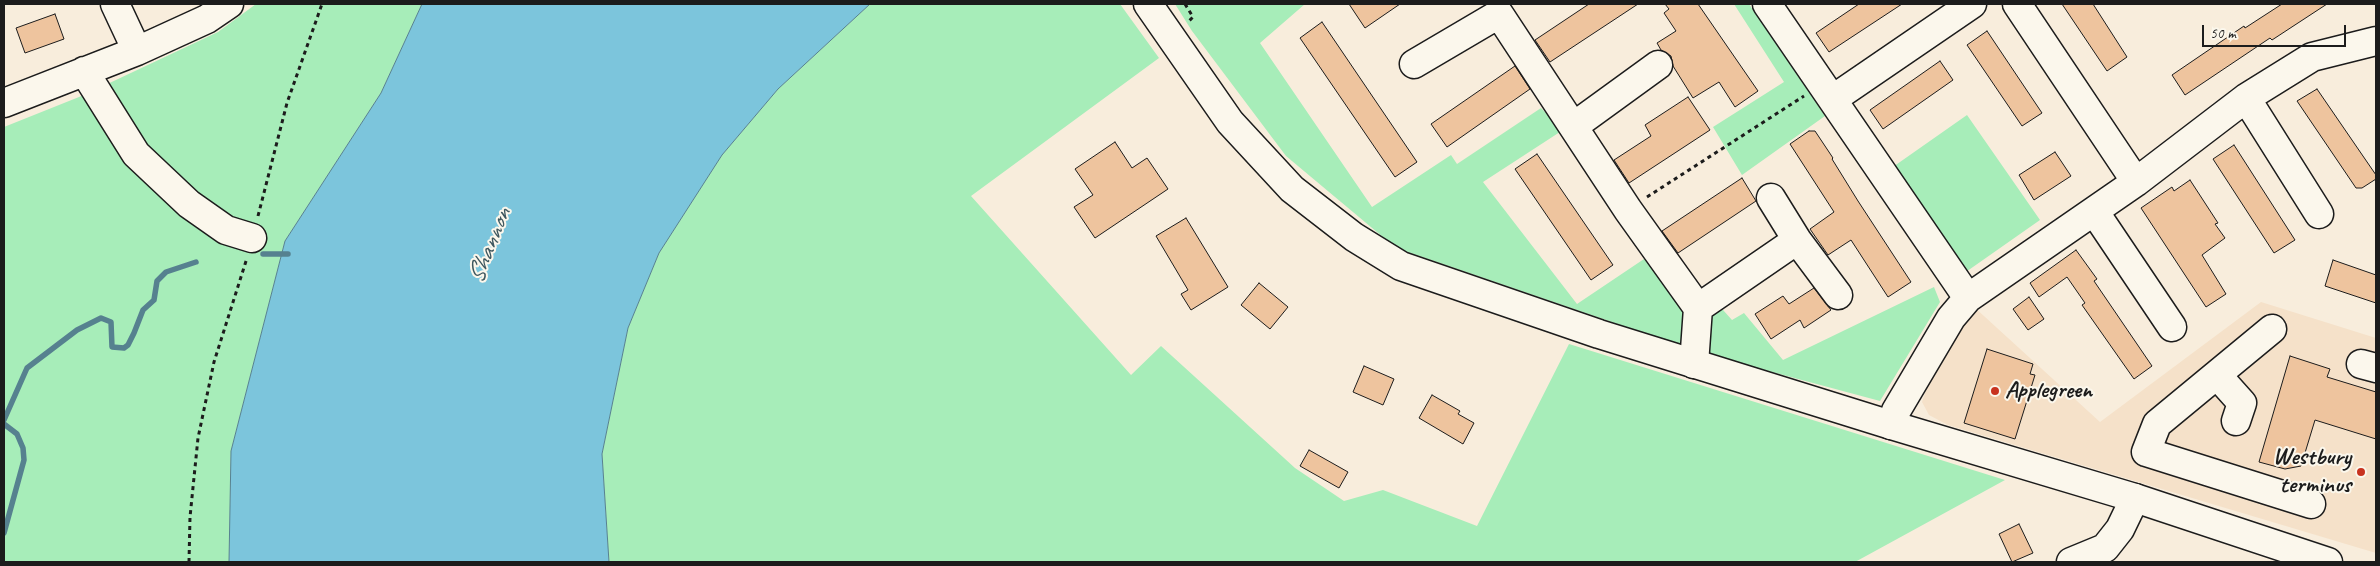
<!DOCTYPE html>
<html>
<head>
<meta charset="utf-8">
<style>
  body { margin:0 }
  #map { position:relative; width:2380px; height:566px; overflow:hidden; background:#f8eddc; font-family:Caveat,sans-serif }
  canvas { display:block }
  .frame { position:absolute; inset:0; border:5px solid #1c1c1c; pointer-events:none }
  .scale { position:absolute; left:2202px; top:25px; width:144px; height:22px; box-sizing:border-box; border:2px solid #1c1c1c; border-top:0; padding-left:6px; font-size:15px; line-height:18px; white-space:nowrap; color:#1c1c1c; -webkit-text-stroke:4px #fbf7ec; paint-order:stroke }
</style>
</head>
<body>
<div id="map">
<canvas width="2380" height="566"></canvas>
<div class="frame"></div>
<div class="scale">50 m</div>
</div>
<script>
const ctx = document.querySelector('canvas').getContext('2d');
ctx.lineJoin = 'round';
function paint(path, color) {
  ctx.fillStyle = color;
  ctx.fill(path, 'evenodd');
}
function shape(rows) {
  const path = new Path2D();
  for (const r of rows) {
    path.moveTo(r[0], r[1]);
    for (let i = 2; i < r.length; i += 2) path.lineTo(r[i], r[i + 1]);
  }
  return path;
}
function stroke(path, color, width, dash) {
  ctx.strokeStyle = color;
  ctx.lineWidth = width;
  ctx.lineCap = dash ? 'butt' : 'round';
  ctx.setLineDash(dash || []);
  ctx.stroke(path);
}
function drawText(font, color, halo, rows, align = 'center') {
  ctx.font = font + ' Caveat,sans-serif';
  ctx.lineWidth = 4;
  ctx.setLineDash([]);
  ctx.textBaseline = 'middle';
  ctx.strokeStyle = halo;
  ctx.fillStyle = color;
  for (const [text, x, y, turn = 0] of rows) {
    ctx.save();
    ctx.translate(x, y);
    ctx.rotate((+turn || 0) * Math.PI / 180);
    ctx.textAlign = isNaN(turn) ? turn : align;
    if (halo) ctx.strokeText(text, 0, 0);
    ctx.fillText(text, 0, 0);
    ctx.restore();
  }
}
const built = shape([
  [2261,302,2376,338,2376,553,1948,425,1929,415,1922,402,1929,381,1973,306,2100,422]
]);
const green = shape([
  [256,4,422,4,381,93,285,241,231,451,229,562,4,562,4,127,84,95,218,32],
  [870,4,1120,4,1159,58,971,196,1131,375,1161,346,1295,468,1344,501,1383,490,1477,526,1569,344,2005,480,1855,562,609,562,602,454,628,328,659,253,722,155,778,89],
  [1175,4,1305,4,1260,43,1372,207,1451,155,1457,164,1541,108,1563,130,1483,182,1577,304,1644,259,1703,307,1715,301,1732,320,1744,313,1783,360,1934,287,1940,302,1880,401,1705,354,1396,248,1286,156,1192,31],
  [1734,4,1749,4,1825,116,1742,175,1713,127,1784,82],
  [1967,115,2040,220,1963,274,1890,169]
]);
const water = shape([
  [422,4,870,4,778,89,722,155,659,253,628,328,602,454,609,562,229,562,231,451,285,241,381,93,422,4]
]);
const stream = shape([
  [263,254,288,254],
  [4,420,27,368,77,330,101,318,111,322,112,347,124,348,128,345,134,333,143,310,154,300,157,281,166,272,196,262],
  [4,424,17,434,23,448,24,460,4,533]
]);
const building = shape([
  [1349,4,1400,4,1365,28,1349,4],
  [1589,4,1638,4,1550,62,1535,40,1589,4],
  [1665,4,1698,4,1758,91,1735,107,1719,82,1693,98,1673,66,1671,56,1661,50,1657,43,1676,31,1664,13,1669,9,1665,4],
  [1859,4,1902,4,1829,52,1816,33,1859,4],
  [2062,4,2093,4,2127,57,2107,71,2062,4],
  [2282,4,2327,4,2272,40,2270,38,2185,95,2172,75,2244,26,2245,28,2282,4],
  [55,14,64,39,25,53,16,28,55,14],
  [1322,22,1417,162,1395,177,1300,38,1322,22],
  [1987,31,2042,113,2022,126,1967,45,1987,31],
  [1940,61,1953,80,1883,129,1870,110,1940,61],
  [1515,66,1530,89,1447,147,1431,124,1515,66],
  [2317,89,2376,175,2376,179,2362,188,2356,188,2297,101,2317,89],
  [1688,97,1710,130,1629,183,1614,160,1651,136,1645,125,1688,97],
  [1809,131,1815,131,1833,158,1832,159,1858,201,1911,282,1888,297,1851,240,1828,255,1810,229,1834,212,1790,144,1809,131],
  [1115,142,1132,168,1147,158,1168,189,1095,238,1074,207,1093,195,1075,169,1115,142],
  [2234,145,2295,240,2274,253,2213,159,2234,145],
  [2055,152,2071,176,2034,200,2019,175,2055,152],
  [1537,154,1613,265,1591,280,1515,169,1537,154],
  [1742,178,1756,201,1678,253,1662,231,1742,178],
  [2190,180,2218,223,2215,224,2225,238,2202,255,2226,294,2206,307,2141,208,2172,187,2174,191,2190,180],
  [1186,218,1228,287,1191,310,1181,294,1188,290,1156,236,1186,218],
  [2076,250,2097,279,2094,281,2152,366,2134,379,2082,305,2085,303,2067,277,2039,297,2030,283,2076,250],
  [2333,260,2376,275,2376,303,2325,286,2333,260],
  [1259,283,1288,307,1270,329,1241,305,1259,283],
  [1814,288,1831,310,1804,328,1800,320,1771,339,1755,314,1783,296,1789,304,1814,288],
  [2029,297,2044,319,2028,330,2013,309,2029,297],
  [1987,349,2033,364,2030,374,2035,375,2015,439,1964,423,1987,349],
  [2290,356,2330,369,2327,377,2376,392,2376,439,2315,420,2301,466,2285,469,2259,462,2290,356],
  [1364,366,1394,379,1383,405,1353,392,1364,366],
  [1432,395,1460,411,1458,414,1474,423,1463,444,1419,418,1432,395],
  [1309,450,1348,472,1339,488,1300,466,1309,450],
  [2019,524,2033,553,2012,562,1999,534,2019,524]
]);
const path = shape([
  [1185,4,1193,17,1188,22],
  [1647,197,1804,96],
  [258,216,287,103,322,4],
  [189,562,190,517,198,438,214,362,247,258]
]);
const minor = shape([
  [115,4,137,51],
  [1767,4,1968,298],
  [2017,4,2136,182],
  [1414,64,1499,14,1628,210,1698,308,1694,364],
  [84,71,136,154,189,204,226,230,252,238],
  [2246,98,2319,214],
  [1833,99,1972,4],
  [4,103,137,51,207,19,229,4],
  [1574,126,1658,65],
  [1771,198,1797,240],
  [2094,211,2172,327],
  [1698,308,1797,240,1838,295],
  [2272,329,2157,424,2146,452,2311,504],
  [2361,364,2376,368],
  [2217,375,2242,403,2236,421],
  [1891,425,1896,411,1951,318,1968,298,2136,182,2246,98,2312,57,2376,41],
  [2071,562,2105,548,2120,529,2135,498]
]);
const major = shape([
  [1148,4,1230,122,1292,189,1354,237,1401,266,1599,334,1891,425,2135,498,2328,562]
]);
const markers = [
  [1995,391,5,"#c8321e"],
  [2361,472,5,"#c8321e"]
];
const poiNames = [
  ["Applegreen",2005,391],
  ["Westbury",2351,458,"right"],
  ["terminus",2351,486,"right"]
];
const waterNames = [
  ["Shannon",490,246,-68]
];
paint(built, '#f5e1c9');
paint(green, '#a7edb9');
paint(water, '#7cc5dc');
stroke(water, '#56818f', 1);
stroke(stream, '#56818f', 5.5);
paint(building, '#eec49e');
stroke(building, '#1c1c1c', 1);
stroke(minor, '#1c1c1c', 31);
stroke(major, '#1c1c1c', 31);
stroke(path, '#1c1c1c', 3, [4, 4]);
stroke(minor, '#fbf7ec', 28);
stroke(major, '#fbf7ec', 28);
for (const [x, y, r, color] of markers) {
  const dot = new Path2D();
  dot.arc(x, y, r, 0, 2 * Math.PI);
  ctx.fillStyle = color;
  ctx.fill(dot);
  stroke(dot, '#fbf7ec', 2);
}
drawText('bold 24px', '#1c1c1c', '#fbf7ec', poiNames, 'left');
drawText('italic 25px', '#3e575f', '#fbf7ec', waterNames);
</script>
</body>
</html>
